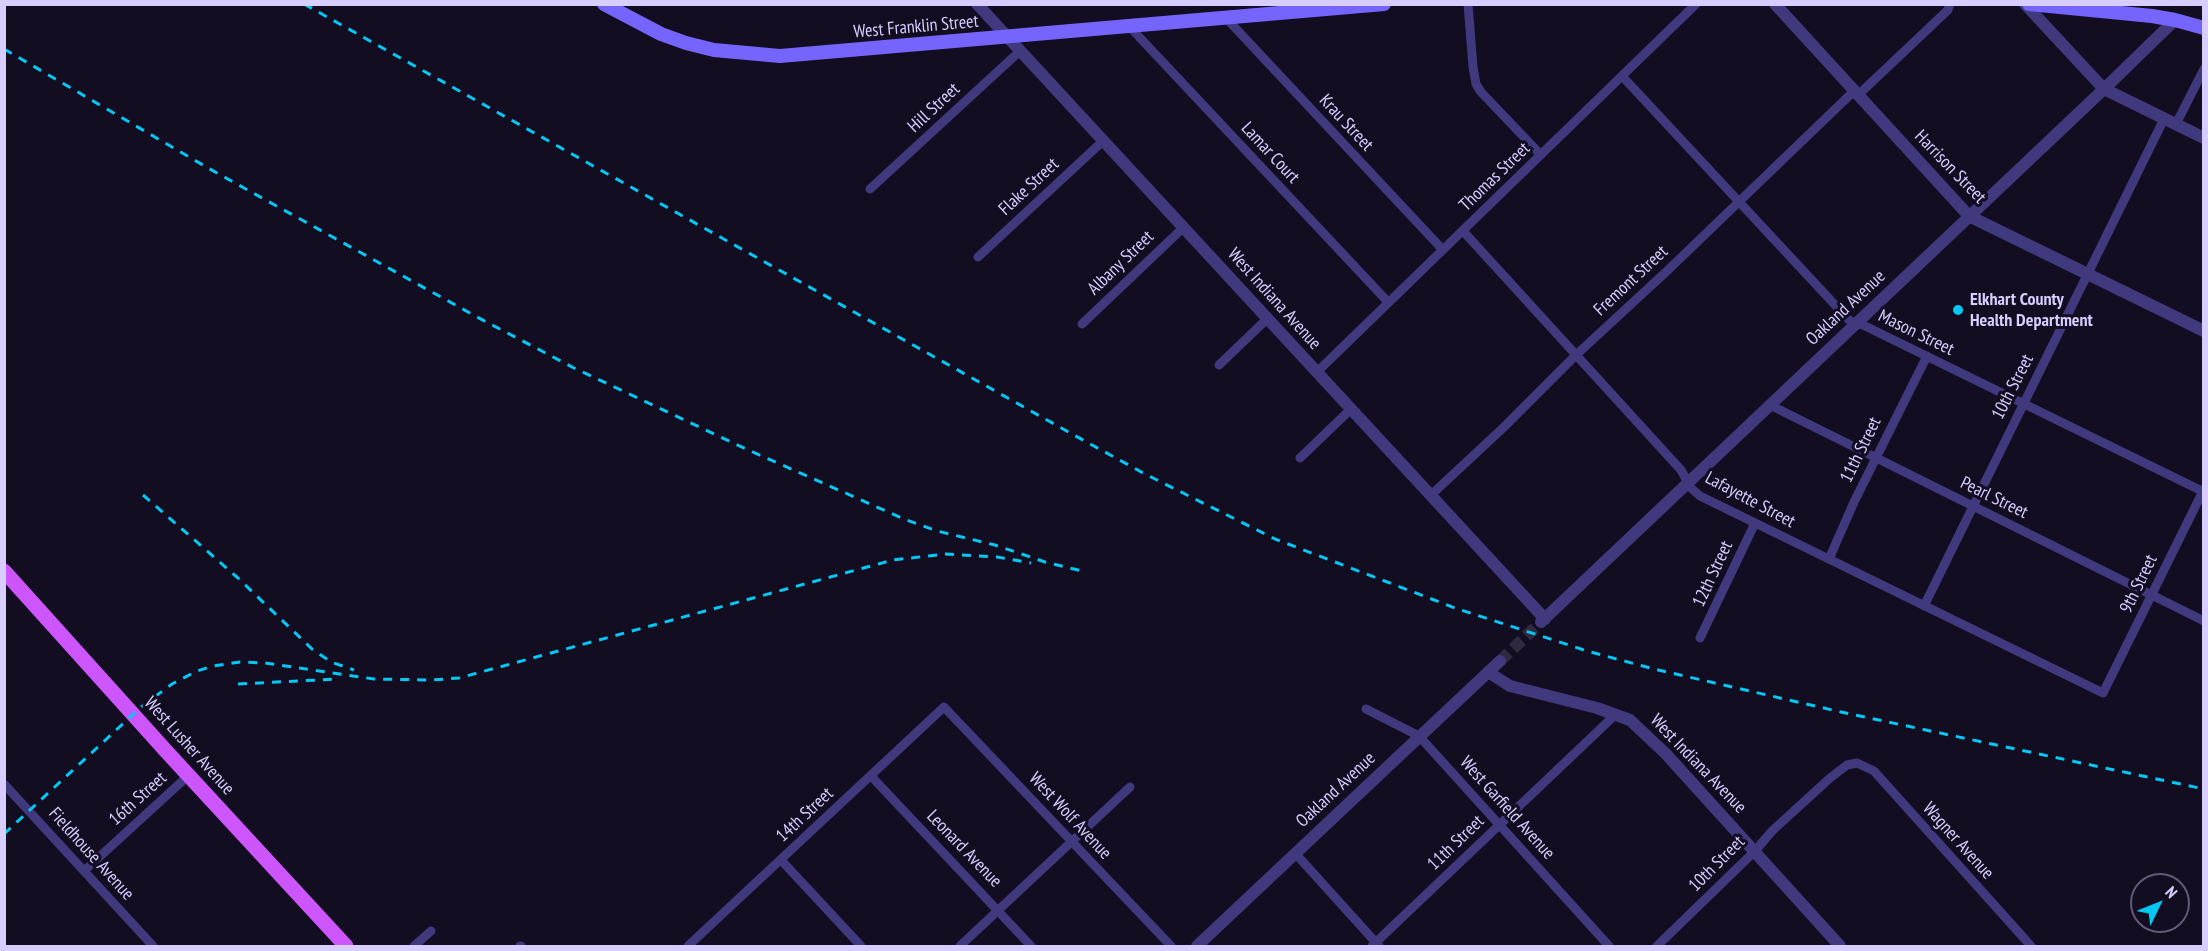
<!DOCTYPE html>
<html>
<head>
<meta charset="utf-8">
<style>
  body { margin:0 }
  #map { position:relative; width:2208px; height:951px; overflow:hidden; background:#120d20; font-family:"PT Sans Narrow",sans-serif }
  canvas { display:block }
  .frame { position:absolute; inset:0; border:6px solid #d7cdfe; pointer-events:none }
  .north { position:absolute; left:2130px; top:873px; width:60px; height:60px; box-sizing:border-box; background:#120d20; border:2px solid #615a79; border-radius:50%; rotate:47deg; font-size:16px; font-weight:700; line-height:24px; text-align:center; color:#d7cdfe }
  .north::after { content:''; display:block; margin:auto; width:21px; height:27px; background:#04c7f3; clip-path:polygon(50% 0,100% 100%,50% 72%,0 100%) }
</style>
</head>
<body>
<div id="map">
<canvas width="2208" height="951"></canvas>
<div class="frame"></div>
<div class="north">N</div>
</div>
<script>
const ctx = document.querySelector('canvas').getContext('2d');
ctx.lineJoin = 'round';
function shape(rows) {
  const path = new Path2D();
  for (const r of rows) {
    path.moveTo(r[0], r[1]);
    for (let i = 2; i < r.length; i += 2) path.lineTo(r[i], r[i + 1]);
  }
  return path;
}
function stroke(path, color, width, dash) {
  ctx.strokeStyle = color;
  ctx.lineWidth = width;
  ctx.lineCap = dash ? 'butt' : 'round';
  ctx.setLineDash(dash || []);
  ctx.stroke(path);
}
function drawText(font, color, halo, rows, align = 'center') {
  ctx.font = font + ' "PT Sans Narrow",sans-serif';
  ctx.lineWidth = 6;
  ctx.setLineDash([]);
  ctx.textBaseline = 'middle';
  ctx.strokeStyle = halo;
  ctx.fillStyle = color;
  for (const [text, x, y, turn = 0] of rows) {
    ctx.save();
    ctx.translate(x, y);
    ctx.rotate((+turn || 0) * Math.PI / 180);
    ctx.textAlign = isNaN(turn) ? turn : align;
    if (halo) ctx.strokeText(text, 0, 0);
    ctx.fillText(text, 0, 0);
    ctx.restore();
  }
}
const tertiaryTunnel = shape([
  [1500,661,1541,622]
]);
const minor = shape([
  [1468,4,1473,67,1476,84,1481,92,1541,155],
  [1226,18,1443,250],
  [1128,25,1388,302],
  [1622,76,1850,321,1863,325,2204,492],
  [1857,96,1948,10,1950,4],
  [2176,124,2204,69],
  [870,189,1020,51],
  [1463,231,1681,470,1691,488,1700,496,2103,693,2204,489],
  [978,257,1103,141],
  [1082,324,1184,227],
  [1219,365,1268,318],
  [1317,372,1696,4],
  [1770,405,2204,621],
  [1300,458,1351,409],
  [1431,495,1504,427,1576,355,1667,271,1853,92],
  [1829,559,1854,502,1927,356],
  [1924,606,2164,119],
  [1700,638,1755,523],
  [1366,709,1419,736,1609,946],
  [871,776,1031,946],
  [4,784,153,946],
  [1295,853,1379,946],
  [781,860,861,946],
  [84,871,189,775],
  [414,946,431,931],
  [520,946,521,946],
  [688,946,944,707,1171,946],
  [960,946,1130,787],
  [1372,946,1616,714],
  [1657,946,1755,851,1772,831,1830,778,1847,765,1857,763,1874,771,2031,946]
]);
const tertiary = shape([
  [977,4,1545,619],
  [1775,4,1969,216,2204,331],
  [2025,4,2104,89,2204,138],
  [1541,622,2104,89,2175,20],
  [1488,672,1510,686,1597,708,1630,720,1666,754,1840,946],
  [1197,946,1500,661]
]);
const secondary = shape([
  [604,4,661,34,686,43,714,50,780,56,1384,4],
  [2029,4,2152,16,2175,20,2204,28]
]);
const primary = shape([
  [4,571,166,751,346,946]
]);
const rail = shape([
  [304,4,1072,434,1145,474,1275,539,1455,608,1587,651,1654,669,1841,712,2204,789],
  [4,49,208,168,477,317,574,368,746,449,904,519,937,531,995,545,1045,562,1082,571],
  [143,495,238,578,312,649,331,662,354,670],
  [238,684,338,679],
  [4,834,141,707,172,684,197,671,213,666,240,662,265,663,374,679,432,680,459,678,893,560,945,554,997,557,1031,563]
]);
const markers = [
  [1958,310,6,"#04c7f3"]
];
const streetNames = [
  ["West Franklin Street",916,27,-5],
  ["Hill Street",934,108,-43],
  ["Krau Street",1346,123,47],
  ["Lamar Court",1270,153,47],
  ["Harrison Street",1950,167,46],
  ["Thomas Street",1495,177,-44],
  ["Flake Street",1029,187,-43],
  ["Albany Street",1121,263,-44],
  ["Fremont Street",1631,281,-43],
  ["West Indiana Avenue",1274,299,48],
  ["Oakland Avenue",1846,308,-43],
  ["Mason Street",1916,333,26],
  ["10th Street",2013,387,-63],
  ["11th Street",1861,450,-64],
  ["Pearl Street",1994,498,26],
  ["Lafayette Street",1750,500,28],
  ["12th Street",1713,574,-65],
  ["9th Street",2139,584,-64],
  ["West Lusher Avenue",189,746,48],
  ["West Indiana Avenue",1698,764,46],
  ["Oakland Avenue",1336,790,-43],
  ["16th Street",138,799,-42],
  ["West Garfield Avenue",1507,808,48],
  ["14th Street",805,815,-43],
  ["West Wolf Avenue",1070,816,47],
  ["Wagner Avenue",1958,841,48],
  ["11th Street",1456,843,-44],
  ["Leonard Avenue",964,849,46],
  ["Fieldhouse Avenue",91,854,48],
  ["10th Street",1717,864,-45]
];
const poiNames = [
  ["Elkhart County",1970,300],
  ["Health Department",1970,321]
];
stroke(tertiaryTunnel, '#302a41', 12, [12, 6]);
stroke(minor, '#41397e', 9);
stroke(tertiary, '#41397e', 12);
stroke(secondary, '#7665fd', 14);
stroke(primary, '#cc55fc', 15);
stroke(rail, '#04c7f3', 3, [9, 8]);
for (const [x, y, r, color] of markers) {
  const dot = new Path2D();
  dot.arc(x, y, r, 0, 2 * Math.PI);
  ctx.fillStyle = color;
  ctx.fill(dot);
  stroke(dot, '#120d20', 2);
}
drawText('18px', '#d7cdfe', '#120d20', streetNames);
drawText('bold 18px', '#d7cdfe', '#120d20', poiNames, 'left');
</script>
</body>
</html>
